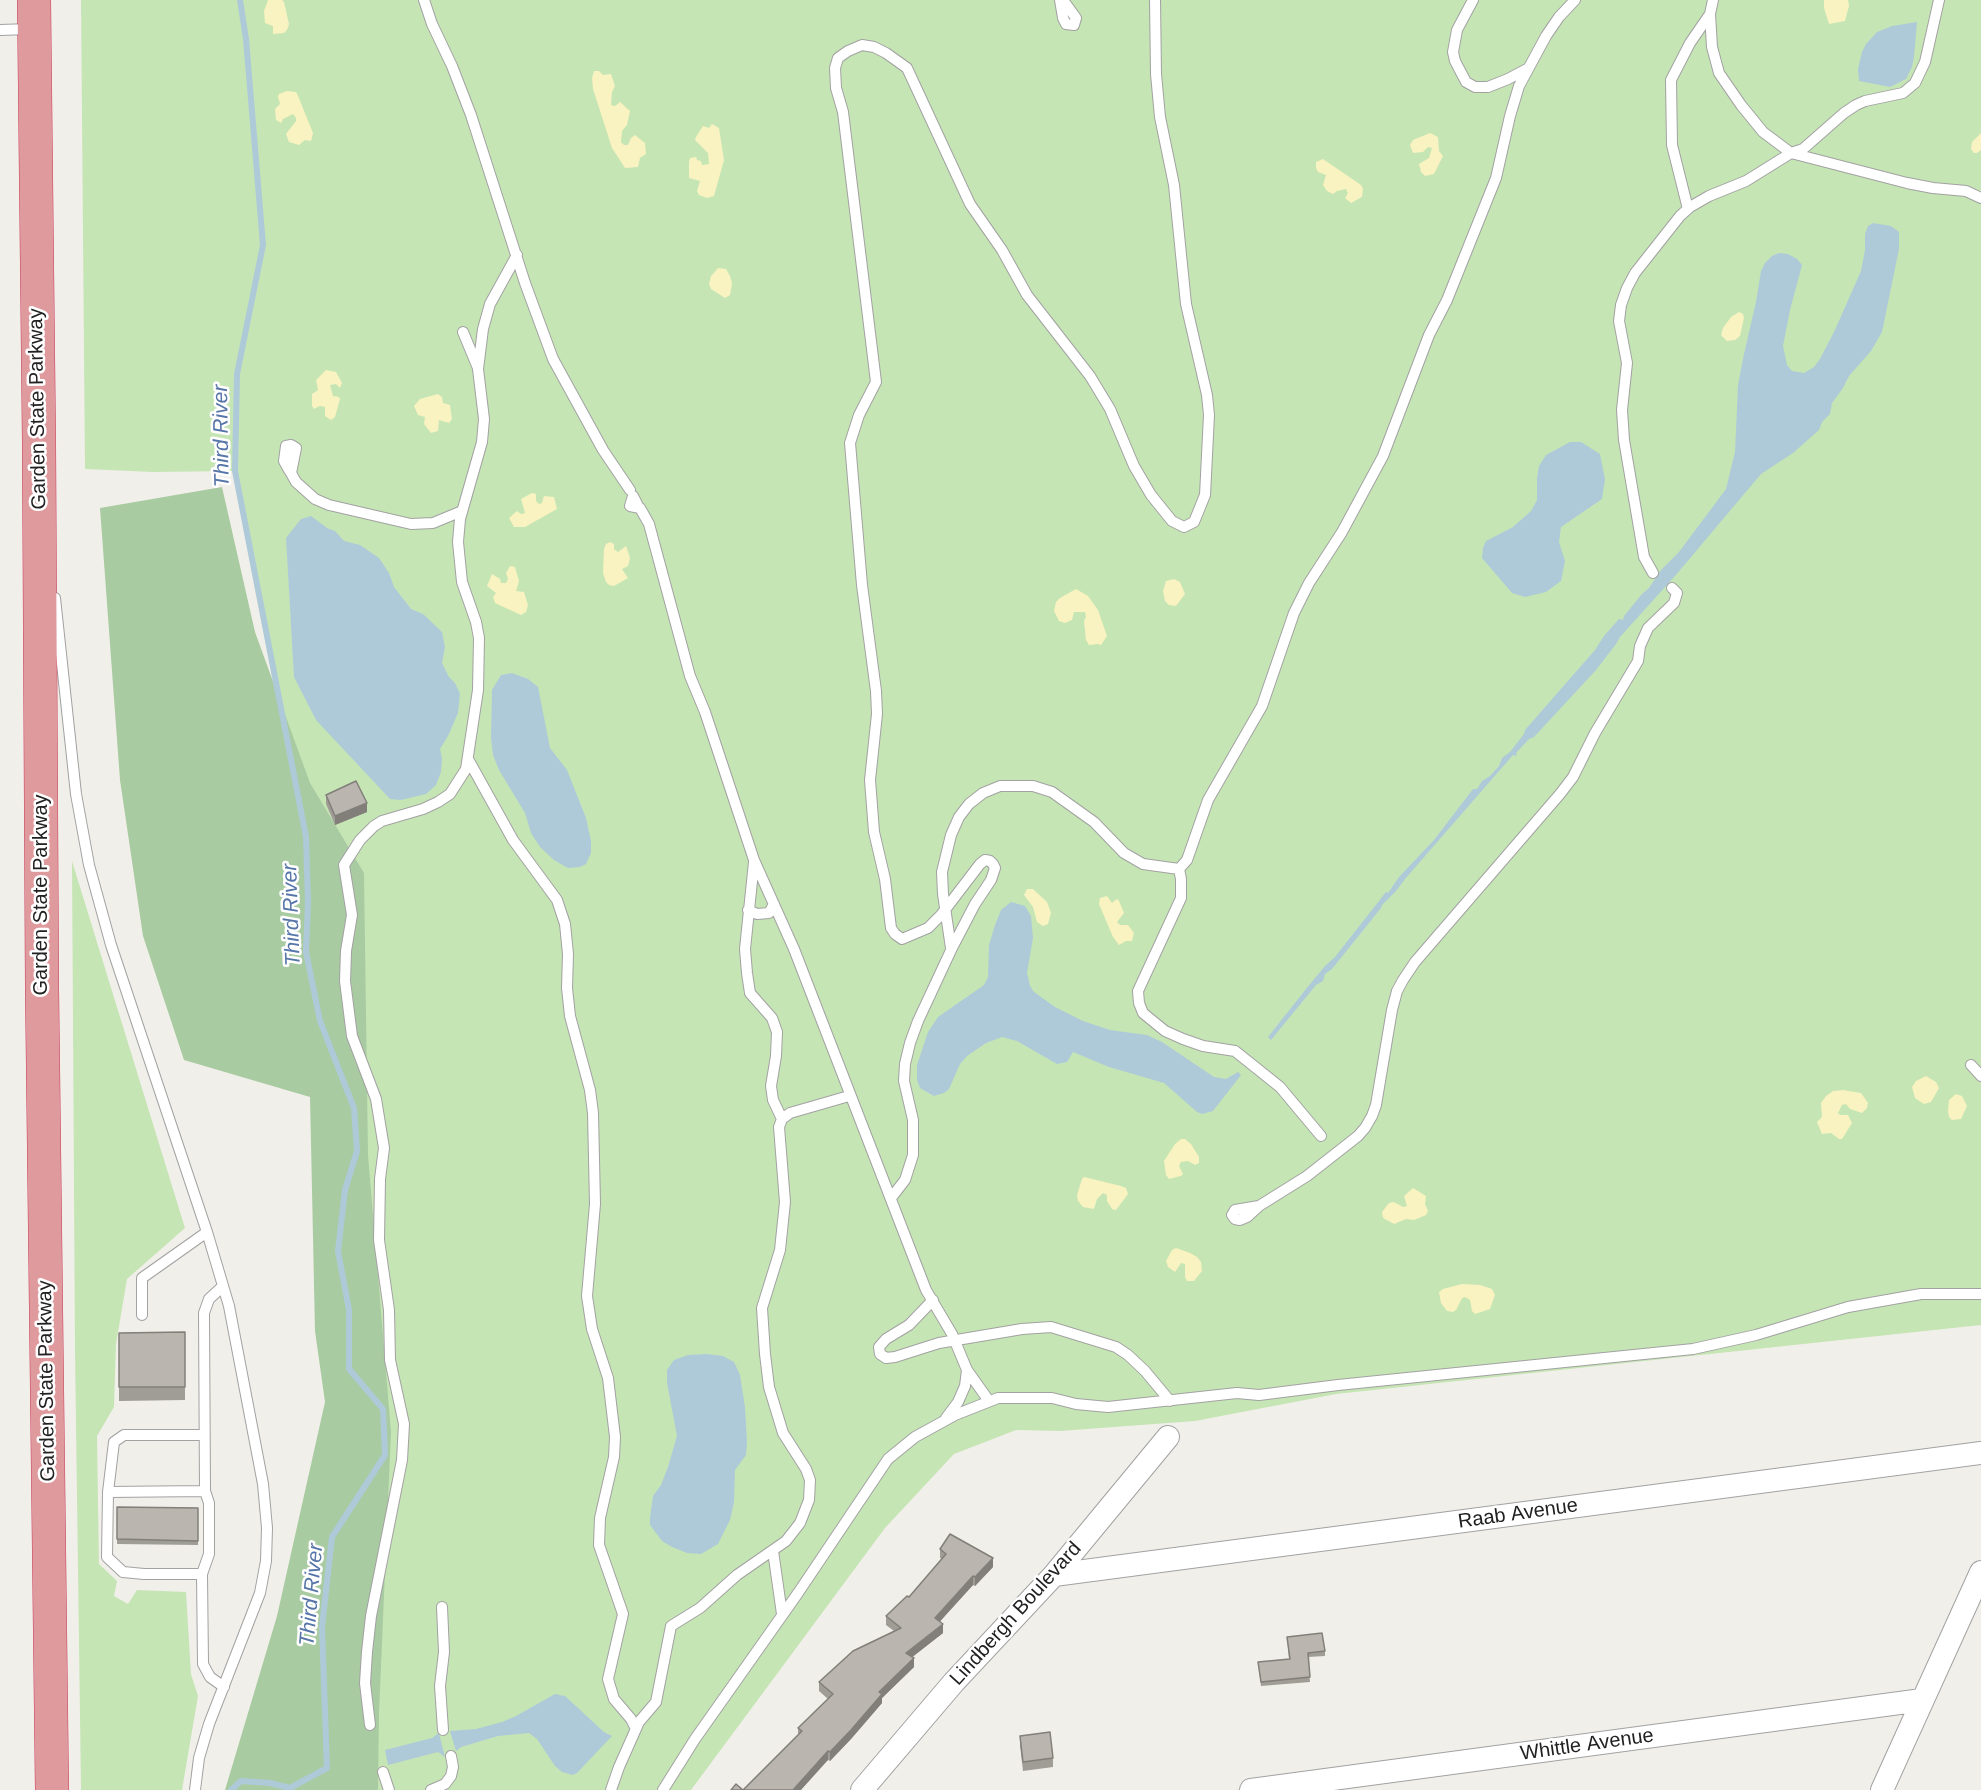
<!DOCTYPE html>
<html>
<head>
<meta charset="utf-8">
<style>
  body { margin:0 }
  canvas { display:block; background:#f1efe9 }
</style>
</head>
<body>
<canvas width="1981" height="1790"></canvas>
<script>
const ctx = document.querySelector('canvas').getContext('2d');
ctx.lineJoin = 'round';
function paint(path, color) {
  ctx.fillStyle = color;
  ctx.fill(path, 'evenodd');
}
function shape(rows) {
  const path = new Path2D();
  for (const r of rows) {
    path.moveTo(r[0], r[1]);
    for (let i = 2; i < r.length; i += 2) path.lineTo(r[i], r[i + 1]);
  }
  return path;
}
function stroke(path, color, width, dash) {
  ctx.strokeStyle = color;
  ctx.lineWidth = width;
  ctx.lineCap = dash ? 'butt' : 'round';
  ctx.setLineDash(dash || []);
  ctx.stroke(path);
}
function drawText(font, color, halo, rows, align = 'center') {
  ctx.font = font + ' Arial,sans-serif';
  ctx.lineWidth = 5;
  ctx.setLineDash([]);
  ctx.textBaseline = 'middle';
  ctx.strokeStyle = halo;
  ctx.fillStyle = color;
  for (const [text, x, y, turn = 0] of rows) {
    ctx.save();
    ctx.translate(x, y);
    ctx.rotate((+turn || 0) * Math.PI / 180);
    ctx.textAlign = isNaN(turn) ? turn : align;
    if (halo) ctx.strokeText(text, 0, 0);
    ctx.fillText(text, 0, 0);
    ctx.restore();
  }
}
const grass = shape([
  [81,0,1981,0,1981,1325,1336,1394,1195,1421,1060,1431,1016,1430,954,1454,885,1528,691,1790,335,1790,332,1537,306,837,235,471,153,472,85,469],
  [72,861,185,1228,127,1279,116,1344,114,1407,97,1436,99,1564,117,1581,114,1596,128,1604,137,1590,186,1592,191,1674,198,1696,182,1790,81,1790,75,1351]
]);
const forest = shape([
  [222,487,255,632,310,783,364,873,368,1155,391,1432,379,1713,378,1790,225,1790,277,1616,325,1402,315,1331,310,1097,184,1060,143,936,120,780,100,508]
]);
const sand = shape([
  [268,0,282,0,284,2,289,24,287,30,284,33,273,34,273,26,265,23,264,11],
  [1824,0,1848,0,1849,6,1845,21,1829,24,1824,8],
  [594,71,599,71,603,75,611,74,615,86,612,92,611,105,615,106,620,102,630,111,627,125,622,131,621,142,624,145,628,145,631,138,635,135,645,143,646,154,640,158,638,167,625,168,612,148,593,89,592,78],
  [287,91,296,92,298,96,313,133,311,141,305,140,299,145,289,142,286,134,296,121,296,118,293,114,283,119,281,123,276,120,275,109,280,104,278,97,279,94],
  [712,124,719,128,724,160,714,196,707,198,699,195,697,191,700,181,689,178,689,162,690,158,696,157,697,160,701,161,702,165,709,164,708,153,695,140,696,137,703,126,709,128],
  [1430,133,1438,137,1439,151,1443,156,1434,174,1425,176,1421,172,1419,164,1429,158,1432,148,1428,147,1423,152,1413,153,1410,145,1413,140],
  [1981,133,1981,150,1977,153,1974,153,1971,149,1972,142],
  [1323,159,1361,185,1363,189,1362,197,1351,203,1345,198,1348,193,1346,189,1337,191,1333,194,1327,191,1323,185,1326,175,1318,172,1316,168,1316,162],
  [718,268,726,269,730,276,732,283,730,295,725,298,711,289,709,284,711,276],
  [1739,312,1743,314,1744,318,1740,336,1735,340,1727,341,1721,335,1723,328,1731,317],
  [326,370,336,372,342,383,340,388,336,384,330,385,333,396,339,397,340,399,335,417,331,420,325,416,325,407,320,406,314,409,312,406,312,394,318,390,316,380],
  [438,394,442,397,443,403,450,405,452,419,449,423,439,420,438,431,431,433,424,424,425,417,418,415,414,406,420,399],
  [532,493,536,494,536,501,539,504,542,503,544,496,554,497,557,509,525,527,514,527,509,518,517,511,521,514,525,513,521,499],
  [610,542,614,544,614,549,618,552,626,546,630,558,628,566,622,569,628,578,614,586,609,585,606,582,603,573,604,549,606,544],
  [510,566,515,567,519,581,516,591,524,592,528,605,526,612,521,615,495,603,493,597,496,593,487,586,492,574,500,579,501,583,506,583,508,579,506,573],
  [1174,579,1180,582,1185,594,1176,606,1169,605,1165,601,1163,591,1166,581],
  [1076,589,1088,596,1098,610,1107,636,1101,645,1098,644,1089,645,1086,640,1084,621,1086,617,1085,612,1074,612,1072,620,1065,623,1059,621,1054,611,1056,602,1060,598],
  [1027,889,1033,889,1047,902,1051,913,1048,924,1043,926,1037,922,1033,907,1024,895],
  [1107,896,1112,903,1117,899,1119,901,1124,913,1117,922,1120,925,1128,925,1134,933,1132,941,1126,941,1119,945,1113,937,1099,904,1100,898],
  [1926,1076,1936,1082,1939,1088,1931,1102,1924,1104,1915,1098,1912,1087,1916,1081],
  [1843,1090,1861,1093,1868,1103,1867,1108,1862,1113,1850,1109,1846,1104,1842,1105,1838,1113,1840,1115,1848,1115,1852,1123,1842,1139,1839,1139,1831,1133,1822,1134,1817,1122,1822,1117,1821,1103,1826,1096,1833,1091],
  [1956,1094,1962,1096,1967,1106,1961,1119,1952,1120,1949,1117,1948,1111,1949,1100],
  [1181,1139,1185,1139,1191,1144,1199,1157,1199,1163,1195,1165,1188,1161,1181,1162,1179,1166,1183,1174,1181,1176,1169,1179,1166,1175,1164,1161,1175,1144],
  [1084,1177,1121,1186,1126,1188,1128,1194,1116,1210,1112,1209,1107,1201,1107,1195,1103,1193,1097,1199,1094,1209,1083,1207,1078,1201,1077,1195,1082,1179],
  [1413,1188,1426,1196,1425,1204,1428,1211,1426,1215,1414,1220,1406,1219,1394,1224,1383,1218,1382,1212,1389,1203,1394,1202,1403,1207,1407,1206,1404,1196],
  [1176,1248,1190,1253,1197,1257,1201,1262,1202,1271,1194,1281,1187,1281,1185,1277,1185,1264,1181,1263,1175,1272,1168,1267,1166,1261,1172,1250],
  [1462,1284,1480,1285,1492,1289,1495,1295,1490,1309,1475,1314,1472,1311,1470,1300,1465,1297,1462,1298,1456,1310,1453,1312,1447,1311,1441,1303,1439,1292,1443,1289]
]);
const water = shape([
  [1917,22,1914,57,1912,67,1906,79,1890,87,1859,81,1858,69,1862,52,1866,44,1877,32,1892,26],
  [1873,223,1891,226,1899,232,1899,249,1882,332,1871,351,1849,376,1843,388,1832,403,1830,414,1822,422,1819,430,1793,453,1761,474,1675,576,1620,637,1616,644,1596,670,1534,737,1529,739,1516,753,1517,756,1513,755,1405,879,1396,891,1382,905,1381,908,1332,969,1325,974,1323,981,1316,985,1271,1040,1268,1037,1306,989,1325,966,1335,957,1386,892,1388,893,1399,877,1434,840,1473,789,1477,789,1482,781,1490,776,1499,766,1502,758,1510,752,1524,734,1525,730,1595,650,1604,636,1619,619,1623,620,1624,616,1642,594,1649,588,1661,570,1679,552,1726,489,1735,452,1738,385,1744,354,1756,302,1761,271,1765,263,1772,256,1779,253,1788,254,1797,259,1802,265,1790,310,1783,346,1787,365,1792,371,1804,373,1814,367,1820,359,1834,332,1861,271,1865,250,1865,234,1868,226],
  [1570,442,1581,442,1600,454,1605,479,1602,499,1561,527,1559,542,1565,561,1561,581,1546,592,1525,597,1512,593,1482,558,1483,548,1486,541,1513,527,1531,511,1537,500,1537,478,1539,466,1546,455],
  [311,516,327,528,335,531,344,541,360,545,379,558,389,573,394,587,411,609,423,614,442,632,445,647,442,663,449,677,455,683,460,694,458,713,448,736,440,749,442,758,441,772,436,785,426,794,401,800,390,799,316,720,294,677,286,538,301,519],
  [512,673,528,679,538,687,550,748,567,770,586,818,591,841,591,853,586,864,580,867,568,868,554,860,540,847,531,833,525,813,499,770,493,755,491,737,492,690,501,675],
  [1011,902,1025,906,1031,916,1033,938,1027,973,1030,986,1034,992,1055,1007,1083,1021,1110,1030,1147,1035,1162,1042,1214,1077,1226,1079,1238,1072,1241,1075,1213,1111,1202,1114,1197,1112,1164,1083,1109,1067,1073,1052,1067,1062,1057,1064,1017,1041,1002,1037,986,1043,967,1056,960,1064,949,1089,944,1093,934,1096,920,1088,917,1080,917,1065,928,1032,938,1017,984,985,988,977,989,945,995,925,1001,910],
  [707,1354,723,1356,734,1362,740,1375,745,1407,747,1443,746,1455,735,1470,734,1502,730,1520,718,1544,701,1554,687,1553,672,1547,662,1541,650,1525,650,1518,653,1496,661,1485,668,1467,677,1436,667,1383,667,1370,674,1360,688,1355],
  [555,1694,565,1696,604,1732,612,1736,577,1773,573,1775,562,1772,555,1766,537,1739,529,1733,498,1736,461,1747,456,1751,450,1731,476,1729,502,1722,516,1716],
  [439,1733,445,1757,438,1752,388,1765,385,1750,432,1738]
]);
const stream = shape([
  [231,1790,241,1781,270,1783,290,1788,327,1768,322,1627,332,1537,385,1455,383,1409,349,1369,349,1310,338,1251,345,1190,357,1151,354,1108,320,1021,306,952,308,902,306,837,235,471,237,374,263,245,246,39,240,0]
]);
const lane = shape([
  [424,0,432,24,452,66,471,115,525,283,553,359,603,450,630,490],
  [1060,0,1063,18,1066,24,1074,25,1076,18,1063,0],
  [1473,0,1457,30,1453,52,1455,61,1466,82,1475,87,1488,87,1508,79,1527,69],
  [1710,14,1712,47,1719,73,1741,105,1763,132,1791,153,1907,183,1933,188,1966,191,1981,198],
  [0,30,30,29],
  [1688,209,1672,145,1671,80,1690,43,1710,14,1713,0],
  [463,332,478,368],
  [291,473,296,448,291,445,286,446,284,461,289,470,291,473,296,482,315,499,329,505,411,524,433,523,462,511],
  [637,504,633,496,630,506,640,508,649,524,690,676,705,712,754,860,794,949,926,1290,952,1334,967,1370,989,1401],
  [1653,573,1644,557,1624,440,1622,410,1627,363,1619,321,1621,305,1627,288,1635,273,1680,216,1690,207,1709,196,1746,181,1791,153,1803,149,1844,113,1856,105,1865,101,1903,93,1915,83,1925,62,1939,0],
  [55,598,76,794,89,865,111,945,207,1232,229,1306,263,1484,267,1528,266,1561,260,1593,209,1724,199,1758,195,1790],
  [468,759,513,840,557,900,565,924,568,954,567,988,570,1016,590,1090,593,1113,595,1204,587,1296,592,1329,608,1378,615,1437,614,1457,600,1518,599,1545,623,1614,608,1679,614,1699,631,1719,636,1729],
  [754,862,745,949,747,973,750,993,772,1018,777,1032,776,1056,771,1086,773,1100,782,1119],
  [1179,869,1187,860,1208,800,1262,706,1294,613,1309,583,1342,532,1383,456,1429,335,1447,300,1496,178,1510,116,1519,86,1546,36,1559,17,1575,0],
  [1179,869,1181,879,1181,898,1138,991,1139,1003,1143,1013,1165,1031,1183,1039,1203,1046,1235,1051,1280,1087,1321,1136],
  [748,910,757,914,769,913,774,904],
  [951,948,943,894,942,872,951,835,959,817,969,804,983,793,1000,786,1033,786,1052,792,1094,822,1124,853,1143,864,1179,869],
  [1971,1065,1981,1076],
  [891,1198,905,1180,913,1155,913,1120,904,1081,905,1064,910,1043,918,1021,952,948,975,904,991,880,995,868,993,864,990,861,985,860,980,864,941,915,928,928,902,939,895,934,891,928,885,879,874,832,870,780,877,714,876,691,862,585,850,443,859,415,876,382,843,112,836,88,835,68,838,58,848,51,862,45,874,47,886,53,907,68,970,204,1002,250,1027,295,1090,376,1110,409,1134,466,1151,495,1172,521,1184,527,1194,522,1205,495,1209,415,1207,395,1186,304,1174,185,1160,117,1156,74,1155,0],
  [1259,1206,1235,1210,1232,1215,1235,1219,1240,1220,1247,1217,1259,1206,1307,1176,1358,1136,1365,1128,1372,1116,1376,1105,1392,1010,1397,991,1403,980,1415,962,1560,794,1573,777,1595,733,1638,661,1640,646,1648,628,1674,603,1677,593,1672,588],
  [933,1300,909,1325,886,1339,879,1347,880,1354,886,1358,895,1357,939,1343,1022,1329,1051,1327,1116,1347,1128,1355,1145,1371,1170,1401],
  [142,1315,142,1278,207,1232],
  [946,1418,958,1402,965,1386,967,1370],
  [204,1435,124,1435,114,1442,108,1492,107,1557,123,1572,144,1574,202,1574,203,1664,210,1677,224,1687],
  [108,1492,205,1491,204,1313,209,1299,222,1287],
  [773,1551,782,1614],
  [202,1574,209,1554,209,1503,205,1491],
  [442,1607,444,1652,440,1686,443,1730],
  [370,1725,365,1683,367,1652,371,1616,402,1460,404,1424,390,1360,389,1310,379,1240,380,1179,384,1148,376,1099,352,1036,345,981,346,951,352,915,344,865,360,840,374,826,382,821,423,809,438,802,450,794,466,769,478,690,479,638,476,622,462,582,458,542,460,519,482,442,484,419,478,369,483,329,490,304,517,255],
  [383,1772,389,1790],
  [431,1790,445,1784,451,1776,453,1767,451,1756],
  [611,1790,619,1767,639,1722,656,1702,671,1626,700,1608,737,1575,786,1541,800,1523,809,1500,810,1480,806,1469,783,1433,769,1387,765,1354,762,1308,780,1250,785,1202,779,1127,782,1119,790,1113,849,1096],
  [663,1790,695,1739,798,1593,888,1459,915,1437,955,1415,998,1398,1052,1398,1076,1404,1108,1407,1237,1393,1259,1395,1338,1385,1693,1349,1756,1335,1848,1307,1921,1294,1981,1294]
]);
const street = shape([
  [1054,1575,1981,1453],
  [862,1790,954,1682,1054,1575,1168,1437],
  [1251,1790,1922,1700],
  [1882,1790,1981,1572]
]);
const highway = shape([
  [34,0,39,442,42,987,52,1790]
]);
const wall = shape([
  [326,795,367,812,335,825,326,804],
  [185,1332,185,1400,119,1401,119,1333],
  [117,1507,198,1508,198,1545,117,1544],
  [940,1549,993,1567,975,1586,973,1585,940,1621,943,1633,912,1657,914,1667,882,1698,882,1703,851,1739,830,1761,828,1760,743,1790,798,1736,798,1728,828,1699,819,1691,819,1682,894,1631,886,1625,886,1616,909,1597,942,1559,940,1558],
  [1287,1637,1325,1651,1325,1656,1308,1657,1310,1682,1261,1686,1258,1662,1289,1659],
  [1020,1736,1053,1758,1053,1767,1023,1771,1020,1745]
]);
const shadedWall = shape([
  [367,803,367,812,335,825,335,816],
  [993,1558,993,1567,975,1586,975,1577],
  [973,1576,973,1585,935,1627,935,1618],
  [943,1624,943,1633,906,1662,906,1653],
  [914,1658,914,1667,882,1698,882,1703,851,1739,830,1761,830,1752,879,1692],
  [828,1751,828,1760,801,1790,793,1790]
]);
const building = shape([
  [356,781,367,803,335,816,326,795,356,781],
  [185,1332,185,1387,119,1387,119,1333,185,1332],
  [117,1507,198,1508,198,1541,117,1539,117,1507],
  [950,1534,993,1558,975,1577,973,1576,935,1618,943,1624,906,1653,914,1658,879,1692,882,1694,851,1730,830,1752,828,1751,793,1790,731,1790,736,1784,743,1790,802,1731,798,1728,833,1694,819,1682,853,1651,901,1628,886,1616,907,1596,909,1597,946,1554,940,1549,950,1534],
  [1322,1633,1325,1651,1308,1653,1310,1677,1261,1682,1258,1662,1290,1659,1287,1637,1322,1633],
  [1050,1732,1053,1758,1023,1762,1020,1736,1050,1732]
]);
const streetNames = [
  ["Garden State Parkway",38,409,-91],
  ["Garden State Parkway",41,895,-90],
  ["Garden State Parkway",47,1381,-91],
  ["Raab Avenue",1518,1514,-8],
  ["Lindbergh Boulevard",1016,1614,-48],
  ["Whittle Avenue",1587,1745,-8]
];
const waterNames = [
  ["Third River",222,436,-91],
  ["Third River",292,915,-92],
  ["Third River",312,1595,-85]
];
paint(grass, '#c6e5b5');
paint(forest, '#a9cba2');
paint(sand, '#f8f3c0');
paint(water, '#aecad9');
stroke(stream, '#aecad9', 6);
stroke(lane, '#a2a2a2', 12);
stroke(street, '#a2a2a2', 24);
stroke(highway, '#ca3b5a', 34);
stroke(lane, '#fff', 10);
stroke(street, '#fff', 22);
stroke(highway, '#df9a9e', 33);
paint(wall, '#a09c96');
paint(shadedWall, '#827f7a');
paint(building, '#bab5af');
stroke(building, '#827f7a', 1.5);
drawText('20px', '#212121', '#fff', streetNames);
drawText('italic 21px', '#5675a8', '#fff', waterNames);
</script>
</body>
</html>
